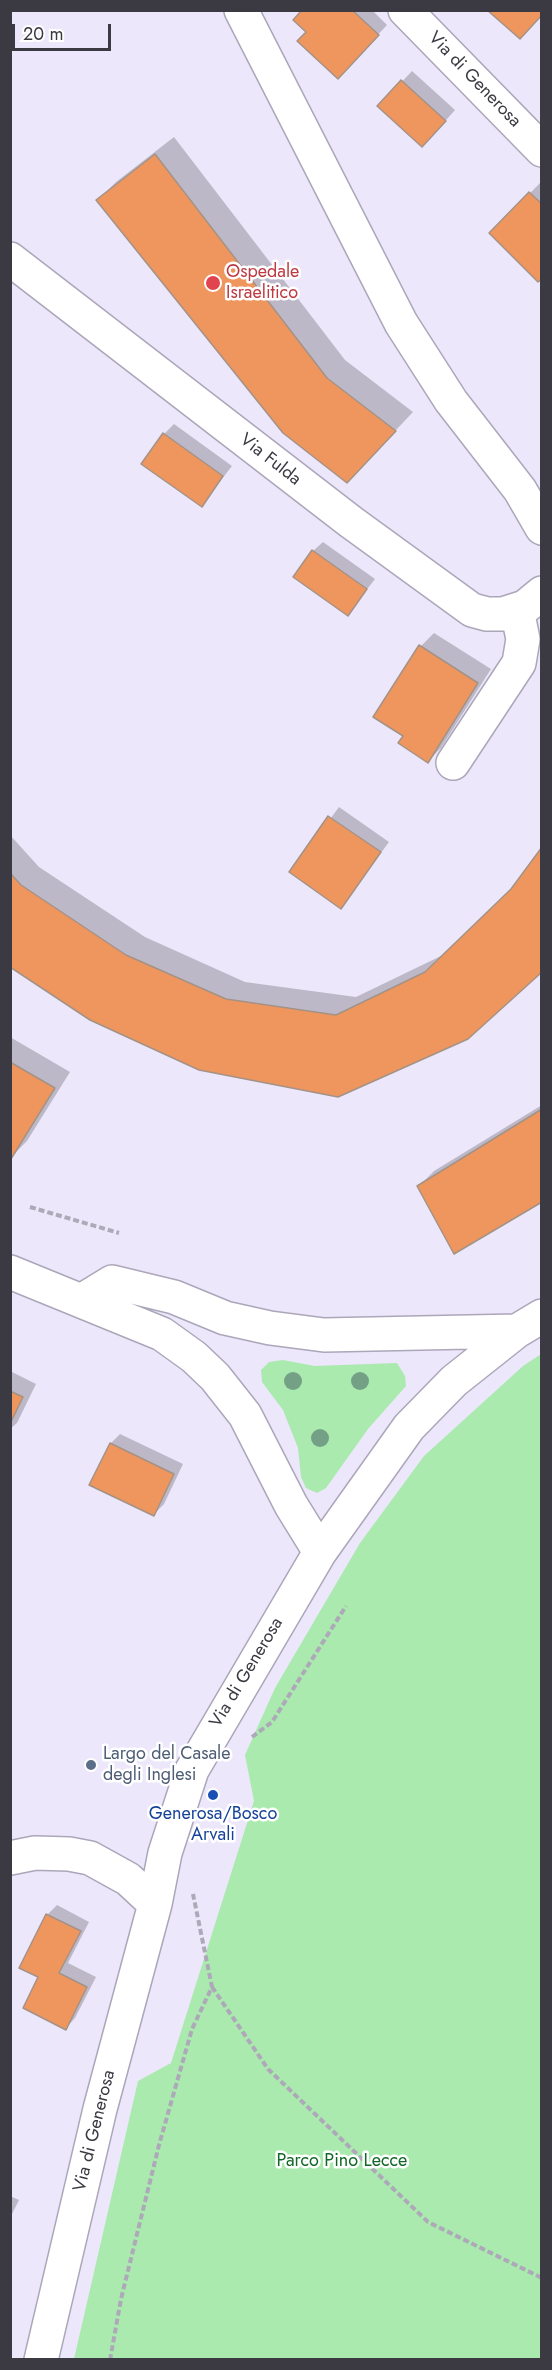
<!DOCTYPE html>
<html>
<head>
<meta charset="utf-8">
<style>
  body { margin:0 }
  #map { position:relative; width:552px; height:2370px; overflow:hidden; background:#ece7fa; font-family:Jost,sans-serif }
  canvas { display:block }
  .frame { position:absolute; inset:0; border:12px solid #3b3941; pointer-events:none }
  .scale { position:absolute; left:12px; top:24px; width:99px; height:27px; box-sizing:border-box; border:3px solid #3b3941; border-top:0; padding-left:8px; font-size:18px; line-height:21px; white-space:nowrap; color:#3b3941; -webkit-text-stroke:4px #fff; paint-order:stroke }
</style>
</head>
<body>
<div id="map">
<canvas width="552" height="2370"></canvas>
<div class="frame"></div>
<div class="scale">20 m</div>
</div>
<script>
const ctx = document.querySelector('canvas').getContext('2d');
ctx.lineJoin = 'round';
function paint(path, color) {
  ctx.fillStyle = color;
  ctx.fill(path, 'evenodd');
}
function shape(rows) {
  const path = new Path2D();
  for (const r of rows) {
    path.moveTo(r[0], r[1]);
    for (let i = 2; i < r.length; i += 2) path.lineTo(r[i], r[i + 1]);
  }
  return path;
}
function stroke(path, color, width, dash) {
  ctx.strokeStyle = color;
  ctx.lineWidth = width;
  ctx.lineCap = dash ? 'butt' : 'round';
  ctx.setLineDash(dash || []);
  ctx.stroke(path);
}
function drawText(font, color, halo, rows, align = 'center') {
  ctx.font = font + ' Jost,sans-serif';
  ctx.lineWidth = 5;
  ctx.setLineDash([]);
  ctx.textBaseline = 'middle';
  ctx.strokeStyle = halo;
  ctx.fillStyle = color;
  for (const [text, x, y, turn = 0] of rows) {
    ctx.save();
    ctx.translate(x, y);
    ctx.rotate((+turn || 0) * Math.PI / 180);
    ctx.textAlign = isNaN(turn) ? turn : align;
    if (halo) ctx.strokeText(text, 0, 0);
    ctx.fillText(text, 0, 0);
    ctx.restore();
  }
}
const green = shape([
  [541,1354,541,2359,74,2359,138,2081,171,2063,254,1801,245,1755,275,1688,360,1543,424,1456,523,1366],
  [283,1360,315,1366,397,1363,405,1376,406,1386,368,1429,326,1488,317,1493,306,1488,301,1477,298,1448,283,1410,262,1382,261,1370,269,1362]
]);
const shadow = shape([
  [304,10,372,10,387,25,347,68,308,32],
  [412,71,455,110,432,136,379,106],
  [174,137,345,360,413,412,365,463,98,200,116,182],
  [540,183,542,185,542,277,491,233],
  [174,424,232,466,202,505,164,434],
  [323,542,375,579,348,614,313,551],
  [434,633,491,669,441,748,428,761,405,735,375,716,421,646],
  [339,807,389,842,341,907,291,872],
  [10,835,39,867,145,937,245,982,356,997,445,954,514,888,467,1038,10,965],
  [10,1037,70,1072,27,1141,11,1157],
  [542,1105,542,1200,419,1186,434,1171],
  [10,1371,36,1384,17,1423,10,1429],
  [120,1434,183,1464,164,1504,154,1514,111,1443],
  [57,1905,89,1922,68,1963,96,1977,75,2018,66,2028,40,1977,47,1915],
  [10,2196,19,2200,10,2218]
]);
const building = shape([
  [302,10,352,10,379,35,338,79,297,41,306,32,293,20,302,10],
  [487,10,542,10,542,15,520,39,487,10],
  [401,80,446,121,422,147,377,106,401,80],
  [155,154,327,378,396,431,347,483,283,433,96,200,155,154],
  [529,192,542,204,542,279,538,282,489,233,529,192],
  [163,433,223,476,202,507,141,464,163,433],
  [312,550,367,589,348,616,293,577,312,550],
  [419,645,478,683,428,763,398,743,403,736,373,717,419,645],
  [328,816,381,852,341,909,289,872,328,816],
  [542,847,542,972,468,1039,338,1097,199,1070,90,1020,10,967,10,873,21,885,126,955,226,999,336,1015,425,972,511,889,542,847],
  [10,1062,55,1088,11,1159,10,1158,10,1062],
  [542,1109,542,1202,454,1254,417,1186,542,1109],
  [10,1391,23,1397,10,1424,10,1391],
  [110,1443,174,1474,154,1516,89,1485,110,1443],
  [46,1914,81,1931,59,1973,87,1987,66,2030,23,2008,38,1977,19,1968,46,1914]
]);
const path = shape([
  [30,1207,119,1233],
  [252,1737,272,1722,346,1606],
  [212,1987,268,2069,428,2222,542,2278],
  [110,2360,121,2299,159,2145,192,2029,212,1987,193,1894]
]);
const minor = shape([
  [241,10,401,323,451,401,520,490,542,528],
  [405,10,542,150],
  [10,259,351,522,472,610,487,614,503,614,525,607,542,593],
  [453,763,519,663,523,639,517,610],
  [10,1272,162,1334,194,1357,215,1377,245,1415,291,1505,320,1552],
  [81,1301,112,1282,174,1297,225,1318,270,1328,324,1335,517,1331],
  [10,1858,35,1853,69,1854,90,1858,128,1879,155,1904],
  [41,2360,100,2109,155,1904,165,1853,192,1770,320,1552,409,1427,454,1381,517,1331,542,1316]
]);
const trees = [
  [293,1381],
  [360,1381],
  [320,1438]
];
const markers = [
  [213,283,8,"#e0444e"],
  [91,1765,6,"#5c6f8a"],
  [213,1795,6,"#1a4fb4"]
];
const streetNames = [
  ["Via di Generosa",474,80,46],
  ["Via Fulda",270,460,38],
  ["Via di Generosa",247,1673,-59],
  ["Via di Generosa",95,2131,-76]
];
const healthNames = [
  ["Ospedale",226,273],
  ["Israelitico",226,294]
];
const serviceNames = [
  ["Largo del Casale",103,1755],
  ["degli Inglesi",103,1776]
];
const transitNames = [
  ["Generosa/Bosco",213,1815],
  ["Arvali",213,1836]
];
const parkNames = [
  ["Parco Pino Lecce",342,2162]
];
paint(green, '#aaeaaf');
paint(shadow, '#0003');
paint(building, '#ef965e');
stroke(building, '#a49287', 1.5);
stroke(minor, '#aca6b9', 36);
stroke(path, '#ada9b8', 4, [6, 3]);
stroke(minor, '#fff', 33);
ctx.fillStyle = '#74a186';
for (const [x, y] of trees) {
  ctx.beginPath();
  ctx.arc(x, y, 9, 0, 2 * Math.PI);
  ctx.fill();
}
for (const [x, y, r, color] of markers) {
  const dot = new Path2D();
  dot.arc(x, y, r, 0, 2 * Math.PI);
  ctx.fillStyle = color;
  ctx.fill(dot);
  stroke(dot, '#fff', 2);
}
drawText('18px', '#3b3941', '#fff', streetNames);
drawText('18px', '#be3a42', '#fff', healthNames, 'left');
drawText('18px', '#4e5e75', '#fff', serviceNames, 'left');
drawText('18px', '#164399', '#fff', transitNames);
drawText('18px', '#116827', '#fff', parkNames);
</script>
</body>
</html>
